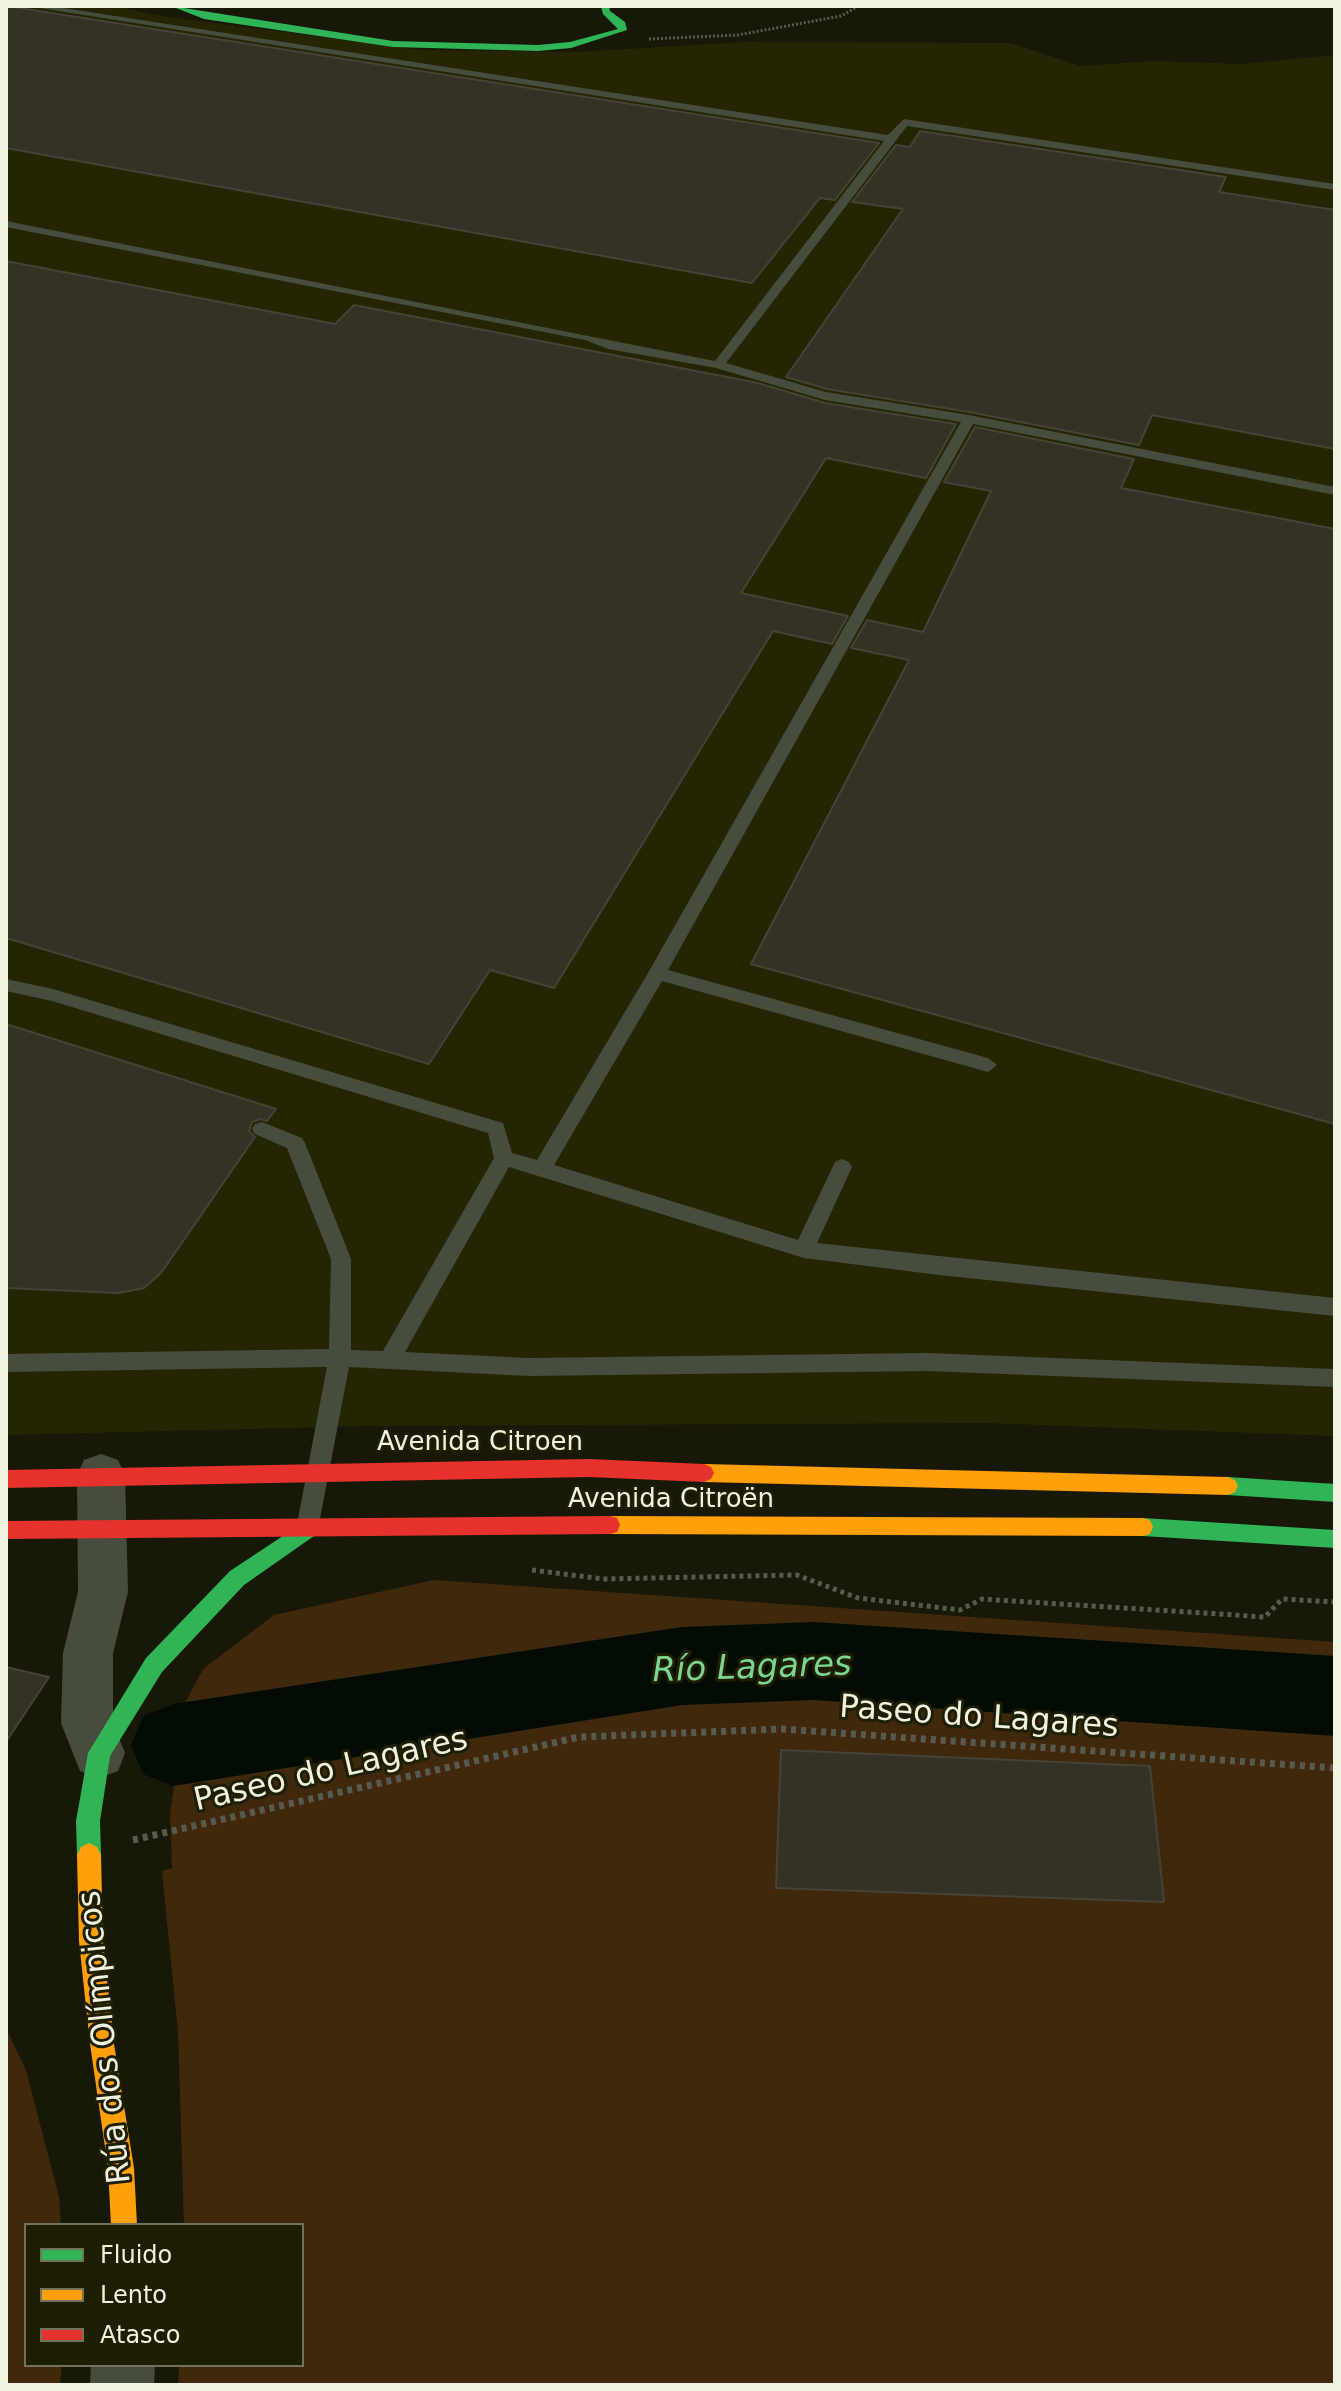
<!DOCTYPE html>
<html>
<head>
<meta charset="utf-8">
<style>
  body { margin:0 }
  #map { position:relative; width:1341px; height:2391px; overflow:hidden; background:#181809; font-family:"DejaVu Sans",sans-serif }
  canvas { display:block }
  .frame { position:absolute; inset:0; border:8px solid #f1f2e2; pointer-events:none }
  .legend { position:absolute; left:24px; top:2223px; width:280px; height:144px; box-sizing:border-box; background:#1e1e03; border:2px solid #72735c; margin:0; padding:10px 14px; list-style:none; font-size:24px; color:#f1f2e2 }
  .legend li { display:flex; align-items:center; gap:16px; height:40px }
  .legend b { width:40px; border:2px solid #72735c }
</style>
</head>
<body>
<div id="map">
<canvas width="1341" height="2391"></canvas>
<div class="frame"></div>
<ul class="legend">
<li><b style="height:10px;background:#30b455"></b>Fluido</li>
<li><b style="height:10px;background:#ff9f0a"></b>Lento</li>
<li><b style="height:10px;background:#e5322d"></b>Atasco</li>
</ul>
</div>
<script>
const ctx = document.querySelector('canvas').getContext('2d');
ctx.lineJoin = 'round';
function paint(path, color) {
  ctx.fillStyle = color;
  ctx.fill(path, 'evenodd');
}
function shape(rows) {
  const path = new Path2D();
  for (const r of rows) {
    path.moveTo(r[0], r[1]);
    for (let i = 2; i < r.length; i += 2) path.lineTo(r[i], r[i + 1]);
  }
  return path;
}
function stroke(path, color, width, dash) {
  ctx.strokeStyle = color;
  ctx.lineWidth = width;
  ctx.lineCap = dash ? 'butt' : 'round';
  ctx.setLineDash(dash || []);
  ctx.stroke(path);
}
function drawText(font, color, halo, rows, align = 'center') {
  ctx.font = font + ' "DejaVu Sans",sans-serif';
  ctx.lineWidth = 6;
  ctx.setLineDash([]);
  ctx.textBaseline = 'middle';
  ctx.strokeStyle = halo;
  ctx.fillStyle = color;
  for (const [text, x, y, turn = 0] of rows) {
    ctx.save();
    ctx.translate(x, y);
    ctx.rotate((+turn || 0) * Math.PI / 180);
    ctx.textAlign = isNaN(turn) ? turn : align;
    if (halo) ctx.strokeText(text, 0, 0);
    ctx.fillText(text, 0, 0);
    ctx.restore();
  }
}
const built = shape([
  [6,6,116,6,154,15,421,50,577,52,744,42,1011,43,1080,66,1153,61,1242,64,1335,55,1335,1436,986,1423,370,1426,6,1435]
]);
const green = shape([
  [434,1580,1335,1642,1335,2385,178,2385,179,2365,302,2365,302,2225,184,2225,178,2032,162,1871,172,1868,170,1814,186,1701,203,1669,274,1615],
  [6,2028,26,2070,59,2197,61,2225,26,2225,26,2365,62,2365,60,2385,6,2385]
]);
const river = shape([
  [814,1622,1335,1656,1335,1736,814,1700,682,1705,173,1786,143,1774,131,1745,143,1716,173,1704,682,1627,814,1622]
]);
const building = shape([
  [6,6,26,9,879,143,835,200,820,198,752,283,6,148,6,6],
  [920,131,1226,177,1219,192,1335,210,1335,449,1152,415,1139,445,969,412,827,389,786,377,903,209,852,202,896,145,910,147,920,131],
  [6,261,335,324,354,305,758,383,825,403,956,424,926,478,826,458,741,593,848,616,832,644,773,631,554,988,490,970,429,1064,6,938,6,261],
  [975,427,1134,459,1121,488,1335,529,1335,1124,751,964,909,660,851,648,867,620,923,632,991,491,944,482,975,427],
  [6,1024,276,1109,267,1121,261,1119,252,1122,249,1131,255,1137,161,1273,144,1288,118,1293,6,1288,6,1024],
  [6,1667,49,1677,6,1742,6,1667],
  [781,1750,1150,1766,1164,1902,776,1888,781,1750]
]);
const pathFar2 = shape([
  [649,39,738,35,841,16,859,6]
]);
const pathFar1 = shape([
  [532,1570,603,1579,797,1575,858,1598,960,1610,982,1599,1265,1617,1282,1599,1335,1602]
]);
const path = shape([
  [133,1840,579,1737,782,1729,1335,1768]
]);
const lane = shape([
  [27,6,50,6,888,135,904,119,1335,184,1335,190,907,126,726,363,826,392,969,415,1335,487,1335,495,973,424,668,970,988,1058,997,1065,988,1072,662,981,554,1165,798,1240,835,1162,842,1159,849,1162,852,1167,817,1243,1335,1298,1335,1316,939,1275,804,1258,509,1167,405,1352,529,1358,927,1353,1335,1369,1335,1387,927,1371,529,1376,349,1367,318,1529,315,1536,307,1539,299,1536,296,1529,327,1367,6,1372,6,1354,329,1349,331,1259,287,1148,255,1134,252,1129,255,1124,262,1122,302,1138,305,1143,351,1259,351,1350,383,1351,494,1158,488,1133,52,1001,6,991,6,979,53,989,503,1123,512,1153,537,1160,648,973,961,422,825,400,716,368,608,349,585,340,6,227,6,221,715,361,884,141,27,6]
]);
const street = shape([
  [101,1454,118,1460,125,1475,128,1592,113,1653,113,1723,125,1753,118,1771,99,1778,80,1771,61,1723,63,1653,78,1592,77,1475,84,1460,101,1454],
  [91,2365,155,2365,154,2385,90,2385,91,2365]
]);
const fast = shape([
  [171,6,393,41,538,45,570,42,618,29,603,14,601,6,609,6,610,11,625,22,627,30,571,48,538,51,393,47,204,19,171,6],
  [1228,1477,1335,1484,1335,1502,1228,1495,1221,1492,1218,1486,1221,1480,1228,1477],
  [1143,1518,1335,1530,1335,1548,1143,1536,1136,1534,1133,1527,1136,1520,1143,1518],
  [307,1520,314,1522,317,1529,314,1536,244,1585,162,1672,110,1756,100,1821,101,1855,97,1863,89,1867,81,1863,77,1855,76,1821,88,1753,146,1658,230,1571,307,1520]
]);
const slow = shape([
  [704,1464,1228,1477,1235,1480,1238,1486,1235,1492,1228,1495,704,1482,697,1479,694,1473,697,1467,704,1464],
  [610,1516,1143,1518,1150,1520,1153,1527,1150,1534,1143,1536,610,1534,603,1532,600,1525,603,1518,610,1516],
  [89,1843,97,1847,101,1855,103,1941,114,2044,134,2168,137,2225,111,2225,108,2168,90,2044,79,1941,77,1855,81,1847,89,1843]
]);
const jam = shape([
  [589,1459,704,1464,711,1467,714,1473,711,1479,704,1482,589,1477,6,1488,6,1470,589,1459],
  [610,1516,617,1518,620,1525,617,1532,610,1534,6,1539,6,1521,610,1516]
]);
const streetNames = [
  ["Avenida Citroen",480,1443],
  ["Avenida Citroën",671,1500]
];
const nearStreetnames = [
  ["Paseo do Lagares",979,1718,4],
  ["Paseo do Lagares",331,1771,-13],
  ["Rúa dos Olímpicos",106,2037,-96]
];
const nearWaternames = [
  ["Río Lagares",752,1669,-2]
];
paint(built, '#252504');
paint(green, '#3f280c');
paint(river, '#020c03');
paint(building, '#343126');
stroke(building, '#454337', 2);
stroke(pathFar2, '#575b4f', 3, [2, 2]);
stroke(pathFar1, '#575b4f', 5, [4, 4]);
stroke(path, '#575b4f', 7, [5, 5]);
paint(lane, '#474d3e');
paint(street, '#474d3e');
paint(fast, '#30b455');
paint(slow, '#ff9f0a');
paint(jam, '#e5322d');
drawText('26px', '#f1f2e2', '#1e1e03', streetNames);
drawText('32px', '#f1f2e2', '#1e1e03', nearStreetnames);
drawText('italic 34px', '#7dd594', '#1e1e03', nearWaternames);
</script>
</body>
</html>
